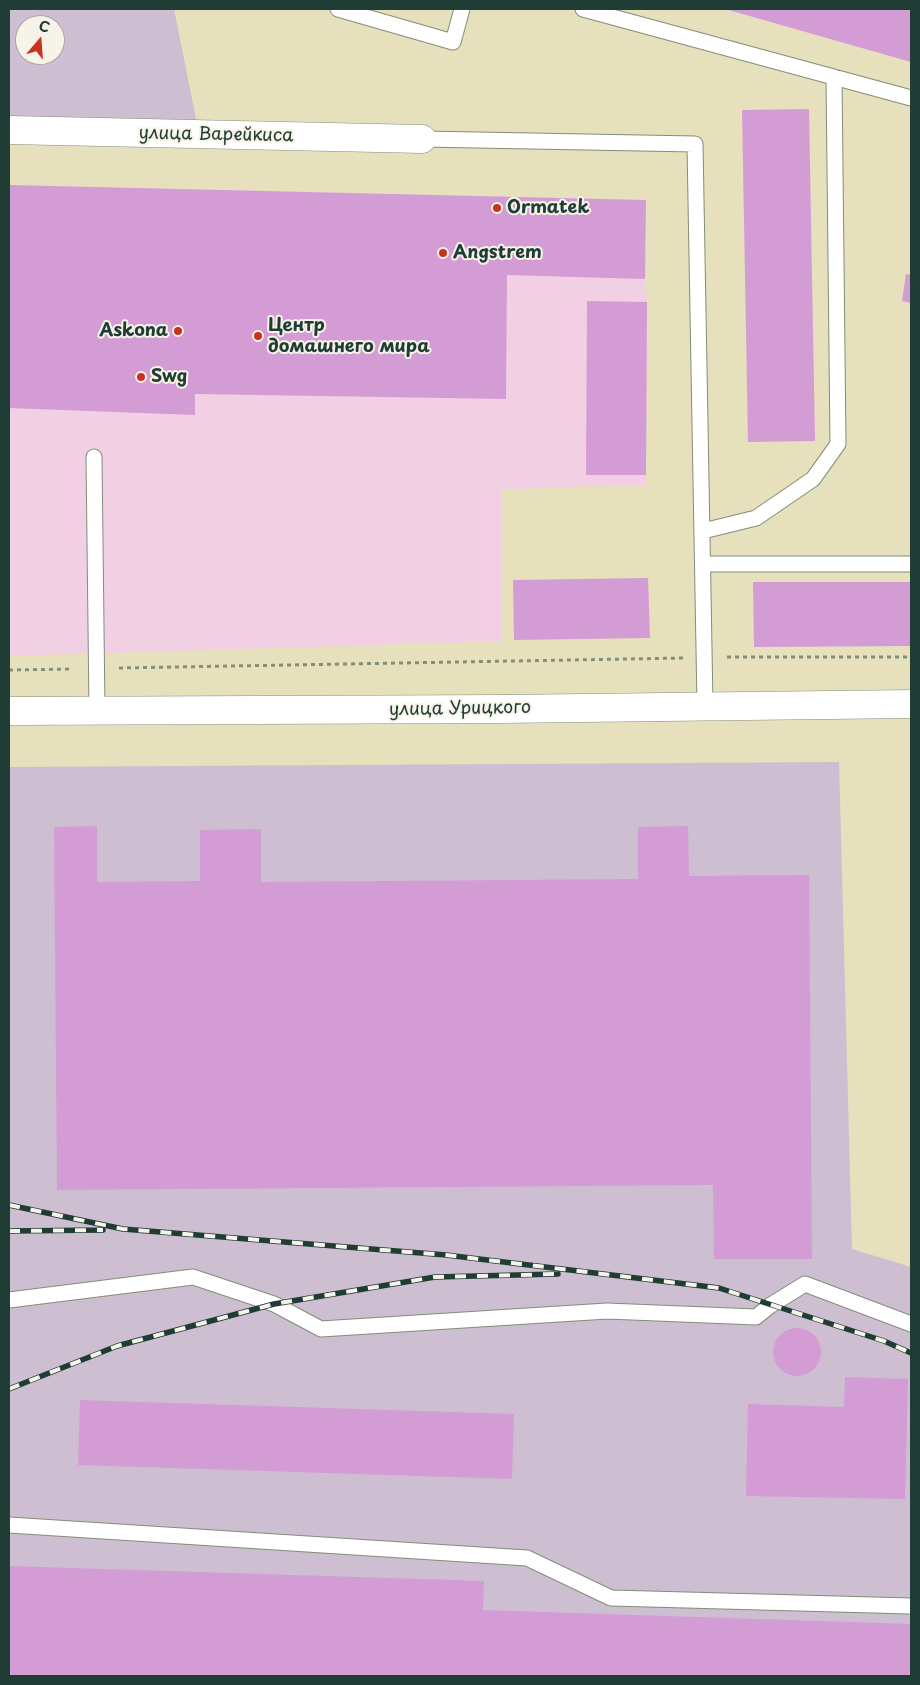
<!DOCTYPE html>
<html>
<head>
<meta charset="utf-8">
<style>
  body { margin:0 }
  #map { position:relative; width:920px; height:1685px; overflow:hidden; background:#e6e0bd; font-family:"Playpen Sans",sans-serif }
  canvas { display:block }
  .frame { position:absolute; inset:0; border:10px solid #1f3d34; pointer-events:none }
  .north { position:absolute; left:15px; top:15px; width:50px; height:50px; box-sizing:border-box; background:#f7f3e8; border:1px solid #a1aaa0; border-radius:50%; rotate:18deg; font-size:14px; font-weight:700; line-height:20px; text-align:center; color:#1f3d34 }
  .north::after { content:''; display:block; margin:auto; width:18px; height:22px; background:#c8321e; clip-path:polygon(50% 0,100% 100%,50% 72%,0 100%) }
</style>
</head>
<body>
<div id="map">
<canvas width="920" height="1685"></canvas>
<div class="frame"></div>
<div class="north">С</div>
</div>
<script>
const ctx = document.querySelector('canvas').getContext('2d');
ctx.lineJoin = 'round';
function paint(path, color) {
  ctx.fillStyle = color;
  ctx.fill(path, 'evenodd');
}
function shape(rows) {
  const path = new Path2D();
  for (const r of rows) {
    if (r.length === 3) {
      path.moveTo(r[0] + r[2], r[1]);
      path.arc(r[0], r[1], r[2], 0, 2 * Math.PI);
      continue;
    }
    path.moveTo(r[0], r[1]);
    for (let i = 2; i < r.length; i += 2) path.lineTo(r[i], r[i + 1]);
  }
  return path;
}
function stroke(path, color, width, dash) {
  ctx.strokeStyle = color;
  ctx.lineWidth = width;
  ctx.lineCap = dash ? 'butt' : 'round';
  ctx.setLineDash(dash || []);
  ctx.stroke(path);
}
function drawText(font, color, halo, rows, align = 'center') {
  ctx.font = font + ' "Playpen Sans",sans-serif';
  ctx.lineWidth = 4;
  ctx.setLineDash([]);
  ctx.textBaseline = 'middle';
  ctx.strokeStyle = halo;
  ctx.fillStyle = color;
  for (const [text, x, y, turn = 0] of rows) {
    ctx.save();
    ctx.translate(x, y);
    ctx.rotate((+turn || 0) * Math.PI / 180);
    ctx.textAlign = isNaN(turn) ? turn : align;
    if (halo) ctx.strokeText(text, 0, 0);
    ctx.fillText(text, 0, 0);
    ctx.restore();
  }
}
const built = shape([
  [9,185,646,200,645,279,647,302,646,485,586,486,501,490,502,641,9,656]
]);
const industrial = shape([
  [9,9,174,9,197,124,9,123],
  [25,25,55,25,55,55,25,55],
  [839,762,852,1249,911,1267,911,1676,9,1676,9,767]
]);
const building = shape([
  [725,9,911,9,911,62],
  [809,109,815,441,748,442,742,110],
  [9,185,646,200,645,279,507,275,506,399,195,394,195,415,9,408],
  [906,274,911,275,911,303,902,301],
  [587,301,647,302,646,475,586,475],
  [648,578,650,638,514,640,513,580],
  [753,582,911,582,911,646,754,647],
  [97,826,97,882,200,881,200,830,261,829,261,882,638,879,638,827,688,826,689,876,809,875,812,1259,714,1259,713,1185,57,1190,54,827],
  [797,1352,24],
  [845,1377,908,1379,905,1499,746,1496,748,1404,844,1407],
  [80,1400,514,1414,512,1479,78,1465],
  [9,1566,484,1581,483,1610,911,1624,911,1676,9,1676]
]);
const path = shape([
  [727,657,911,657],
  [119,668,683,658],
  [9,670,73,669]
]);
const lane = shape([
  [338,9,453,42,462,9],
  [583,9,911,98],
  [422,139,695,144,705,705],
  [94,457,97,711],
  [703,531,756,518,813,479,838,444,834,77],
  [703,564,911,564],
  [9,1300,193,1277,274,1304,321,1329,607,1311,756,1317,771,1305,805,1284,911,1324],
  [9,1525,527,1558,611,1598,911,1606]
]);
const street = shape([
  [9,130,422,139]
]);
const secondary = shape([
  [9,711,501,709,911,704]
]);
const rail = shape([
  [9,1205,123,1229,446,1255,719,1288,884,1341,911,1353],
  [9,1231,103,1230],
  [9,1389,117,1346,274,1304,435,1277,558,1274]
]);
const markers = [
  [497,208,5,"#c8321e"],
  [443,253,5,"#c8321e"],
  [178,331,5,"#c8321e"],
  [258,336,5,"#c8321e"],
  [141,377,5,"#c8321e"]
];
const streetNames = [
  ["улица Варейкиса",216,135,1],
  ["улица Урицкого",460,709,-1]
];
const poiNames = [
  ["Ormatek",507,208],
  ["Angstrem",453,253],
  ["Центр",268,326],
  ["домашнего мира",268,347],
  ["Askona",168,331,"right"],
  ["Swg",151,377]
];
paint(built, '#f1d0e3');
paint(industrial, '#cebed1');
paint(building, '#d49cd5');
stroke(lane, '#828e78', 17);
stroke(street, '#828e78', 29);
stroke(secondary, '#828e78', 29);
stroke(path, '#828e78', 3, [4, 4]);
stroke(lane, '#fff', 15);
stroke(street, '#fff', 28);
stroke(secondary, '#fff', 28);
stroke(rail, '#1f3d34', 5.5);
stroke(rail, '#f7f3e8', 4, [11]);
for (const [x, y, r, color] of markers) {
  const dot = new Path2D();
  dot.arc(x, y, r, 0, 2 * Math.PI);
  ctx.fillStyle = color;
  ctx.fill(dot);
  stroke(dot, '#f7f3e8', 2);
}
drawText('18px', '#1f3d34', '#f7f3e8', streetNames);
drawText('bold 18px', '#1f3d34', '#f7f3e8', poiNames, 'left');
</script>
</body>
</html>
